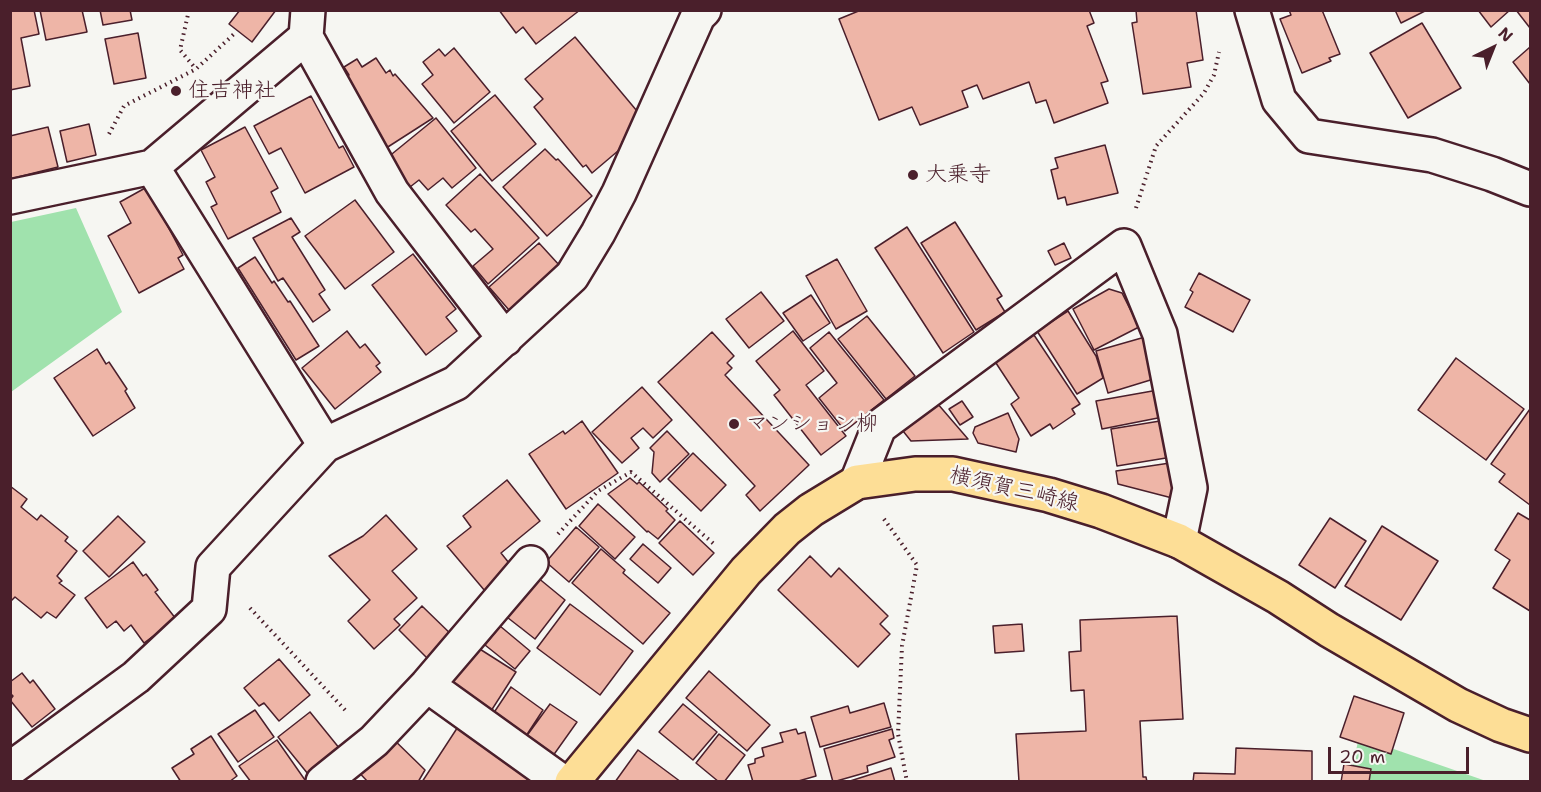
<!DOCTYPE html>
<html>
<head>
<meta charset="utf-8">
<style>
  body { margin:0 }
  #map { position:relative; width:1541px; height:792px; overflow:hidden; background:#f6f6f2; font-family:"Shantell Sans",sans-serif }
  canvas { display:block }
  .frame { position:absolute; inset:0; border:12px solid #4a1f2b; pointer-events:none }
  .north { position:absolute; left:1463px; top:18px; width:60px; height:60px; -webkit-text-stroke:4px #f6f6f2; paint-order:stroke; rotate:43deg; font-size:16px; font-weight:700; line-height:24px; text-align:center; color:#4a1f2b }
  .north::after { content:''; display:block; margin:auto; width:21px; height:27px; background:#4a1f2b; clip-path:polygon(50% 0,100% 100%,50% 72%,0 100%) }
  .scale { position:absolute; left:1328px; top:747px; width:141px; height:27px; box-sizing:border-box; border:3px solid #4a1f2b; border-top:0; padding-left:8px; font-size:18px; line-height:21px; white-space:nowrap; color:#4a1f2b; -webkit-text-stroke:4px #f6f6f2; paint-order:stroke }
</style>
</head>
<body>
<div id="map">
<canvas width="1541" height="792"></canvas>
<div class="frame"></div>
<div class="north">N</div>
<div class="scale">20 m</div>
</div>
<script>
const ctx = document.querySelector('canvas').getContext('2d');
ctx.lineJoin = 'round';
function paint(path, color) {
  ctx.fillStyle = color;
  ctx.fill(path, 'evenodd');
}
function shape(rows) {
  const path = new Path2D();
  for (const r of rows) {
    path.moveTo(r[0], r[1]);
    for (let i = 2; i < r.length; i += 2) path.lineTo(r[i], r[i + 1]);
  }
  return path;
}
function stroke(path, color, width, dash) {
  ctx.strokeStyle = color;
  ctx.lineWidth = width;
  ctx.lineCap = dash ? 'butt' : 'round';
  ctx.setLineDash(dash || []);
  ctx.stroke(path);
}
function drawText(font, color, halo, rows, align = 'center') {
  ctx.font = font + ' "Shantell Sans","Klee One",sans-serif';
  ctx.lineWidth = 4.5;
  ctx.setLineDash([]);
  ctx.textBaseline = 'middle';
  ctx.strokeStyle = halo;
  ctx.fillStyle = color;
  for (const [text, x, y, turn = 0] of rows) {
    ctx.save();
    ctx.translate(x, y);
    ctx.rotate((+turn || 0) * Math.PI / 180);
    ctx.textAlign = isNaN(turn) ? turn : align;
    if (halo) ctx.strokeText(text, 0, 0);
    ctx.fillText(text, 0, 0);
    ctx.restore();
  }
}
const green = shape([
  [76,208,122,312,11,392,11,222],
  [1359,737,1486,781,1349,782]
]);
const building = shape([
  [10,10,34,10,39,34,21,38,30,86,10,90,10,10],
  [40,10,82,10,87,32,46,40,40,10],
  [100,10,130,10,132,20,103,25,100,10],
  [240,10,276,10,252,42,229,24,240,10],
  [499,10,580,10,536,44,523,27,516,33,499,10],
  [861,10,1089,10,1094,23,1087,26,1108,81,1101,83,1108,103,1054,123,1046,100,1036,103,1029,82,983,99,977,85,962,91,968,107,920,125,912,107,879,120,839,19,861,10],
  [1136,10,1196,10,1203,60,1187,63,1191,87,1143,94,1132,23,1137,22,1136,10],
  [1289,10,1322,10,1340,54,1329,58,1331,61,1302,73,1280,19,1291,15,1289,10],
  [1395,10,1427,10,1401,23,1395,10],
  [1478,10,1510,10,1491,27,1478,10],
  [1516,10,1530,10,1530,28,1516,10],
  [1422,23,1461,88,1408,118,1370,53,1422,23],
  [138,33,146,78,114,84,105,39,138,33],
  [575,37,642,117,639,128,622,142,625,145,592,173,586,165,583,167,534,107,543,99,525,79,575,37],
  [1530,47,1530,84,1513,62,1530,47],
  [454,48,490,92,454,123,422,84,433,75,423,62,439,49,445,56,454,48],
  [376,58,386,73,390,70,393,76,395,74,433,118,380,152,341,80,349,75,344,67,357,59,362,67,376,58],
  [495,95,536,144,492,181,451,131,495,95],
  [311,96,339,148,343,146,354,167,305,193,281,148,269,154,254,126,311,96],
  [436,118,476,168,452,188,443,178,428,190,419,180,410,187,387,158,436,118],
  [89,124,96,155,67,162,60,131,89,124],
  [48,127,58,167,10,179,10,136,48,127],
  [245,127,278,188,271,192,281,212,228,239,211,207,217,204,206,182,215,177,201,150,245,127],
  [1105,145,1118,193,1067,205,1065,197,1058,199,1051,170,1058,168,1055,158,1105,145],
  [545,149,556,160,558,159,592,196,547,236,503,187,545,149],
  [480,174,539,238,488,284,473,266,493,249,475,229,471,232,446,205,480,174],
  [147,187,183,255,178,258,184,269,139,293,108,236,131,223,120,202,147,187],
  [355,200,394,252,345,289,305,236,355,200],
  [291,218,300,232,292,237,325,290,319,294,330,310,313,322,283,278,278,281,253,238,291,218],
  [955,222,1002,296,997,299,1005,312,976,330,921,243,955,222],
  [907,227,974,332,943,353,875,248,907,227],
  [539,243,560,266,509,310,489,287,539,243],
  [1064,243,1071,258,1055,265,1048,251,1064,243],
  [413,254,456,309,446,317,457,331,426,355,372,285,413,254],
  [255,257,272,283,274,281,288,302,290,301,319,346,296,360,238,268,255,257],
  [837,259,867,311,836,329,806,276,837,259],
  [1199,273,1250,300,1233,332,1185,307,1193,292,1190,290,1199,273],
  [1109,289,1122,293,1139,327,1094,350,1073,309,1109,289],
  [761,292,784,321,749,348,726,319,761,292],
  [811,295,830,323,803,341,783,313,811,295],
  [1068,311,1096,356,1103,378,1077,394,1037,331,1068,311],
  [867,316,915,376,886,399,838,339,867,316],
  [347,331,360,348,365,344,380,363,376,366,381,372,335,409,302,368,347,331],
  [793,331,824,371,806,385,846,436,821,455,774,395,780,390,756,361,793,331],
  [712,332,734,356,727,363,732,368,725,375,809,465,760,511,746,495,755,486,658,382,712,332],
  [829,332,884,400,845,431,819,398,837,383,810,348,829,332],
  [1034,335,1080,404,1072,409,1075,414,1053,429,1050,424,1031,436,1011,404,1019,398,994,360,1034,335],
  [1145,337,1157,378,1108,393,1096,351,1145,337],
  [97,349,106,364,109,362,127,389,125,391,135,408,93,436,54,378,97,349],
  [1456,358,1524,409,1486,460,1418,410,1456,358],
  [642,387,672,420,653,438,643,428,631,438,639,448,622,463,592,432,642,387],
  [1158,390,1163,417,1102,429,1096,401,1158,390],
  [962,401,973,417,960,425,949,409,962,401],
  [937,403,968,439,911,441,903,431,937,403],
  [1530,409,1530,505,1499,482,1505,474,1491,464,1530,409],
  [1008,413,1019,439,1016,452,978,443,973,433,975,427,1008,413],
  [582,421,618,473,566,509,529,454,563,431,565,434,582,421],
  [1160,421,1166,458,1117,466,1111,429,1160,421],
  [667,431,689,454,660,482,652,473,654,452,650,448,667,431],
  [693,453,726,485,701,511,668,479,693,453],
  [1170,463,1176,499,1118,484,1116,471,1170,463],
  [630,478,637,484,639,482,668,509,666,511,675,520,658,539,648,531,647,532,608,494,630,478],
  [507,480,540,521,501,553,513,568,485,591,447,546,471,527,463,516,507,480],
  [10,486,27,499,21,507,37,520,41,515,68,537,65,541,77,551,57,576,62,581,59,583,75,595,56,618,47,612,41,618,15,597,10,602,10,486],
  [598,504,635,537,615,559,579,526,598,504],
  [1518,513,1530,520,1530,611,1493,588,1510,560,1495,550,1518,513],
  [386,515,417,549,392,571,417,598,394,619,400,625,374,649,348,621,370,600,329,556,363,536,386,515],
  [118,516,145,542,109,577,83,551,118,516],
  [1330,518,1366,541,1335,588,1299,565,1330,518],
  [680,521,714,553,693,575,659,543,680,521],
  [1382,526,1438,561,1401,620,1345,586,1382,526],
  [576,527,599,547,569,582,546,562,576,527],
  [643,544,671,568,658,583,630,559,643,544],
  [601,549,625,570,623,573,670,613,643,644,572,583,601,549],
  [810,556,831,577,839,568,888,616,880,624,890,634,858,667,778,590,810,556],
  [133,562,143,576,146,574,158,590,155,592,176,619,144,643,131,625,124,631,116,621,107,628,85,598,133,562],
  [537,577,565,600,535,639,503,614,537,577],
  [570,604,633,651,600,695,537,648,570,604],
  [422,606,457,640,433,664,399,630,422,606],
  [1177,616,1183,719,1140,721,1143,777,1146,777,1147,782,1019,782,1016,734,1086,731,1084,690,1071,691,1069,652,1081,651,1080,620,1177,616],
  [1022,624,1024,651,995,653,993,626,1022,624],
  [500,626,530,651,515,669,485,645,500,626],
  [475,646,516,672,491,711,451,683,475,646],
  [279,659,310,695,279,721,264,703,259,706,244,688,279,659],
  [709,671,770,725,747,751,686,698,709,671],
  [22,673,30,683,33,680,55,709,32,727,10,700,13,696,10,693,10,682,22,673],
  [511,687,543,710,524,739,491,717,511,687],
  [1354,696,1404,713,1391,754,1340,737,1354,696],
  [884,703,891,727,820,747,811,717,848,706,850,713,884,703],
  [550,704,577,722,550,760,523,741,550,704],
  [683,704,717,732,693,760,659,732,683,704],
  [255,710,274,737,238,762,218,734,255,710],
  [310,712,340,749,308,774,278,737,310,712],
  [465,716,538,765,526,782,422,782,465,716],
  [796,729,798,734,805,732,816,776,795,782,753,782,748,765,755,763,755,759,764,756,762,748,783,742,780,733,796,729],
  [892,729,894,738,889,740,895,757,867,766,868,772,833,782,824,749,892,729],
  [386,732,425,770,418,782,368,782,352,765,386,732],
  [719,734,745,755,724,782,719,782,696,763,719,734],
  [211,736,237,776,229,782,181,782,172,768,194,754,191,749,211,736],
  [277,740,305,780,303,782,251,782,239,766,277,740],
  [1236,748,1312,751,1312,782,1193,782,1194,773,1235,774,1236,748],
  [638,750,681,782,615,782,638,750],
  [1344,764,1371,769,1369,782,1341,782,1344,764],
  [891,768,895,782,847,782,891,768]
]);
const path = shape([
  [189,10,180,50,196,69],
  [109,134,124,106,196,69,234,34],
  [1136,208,1156,146,1204,93,1214,75,1219,52],
  [884,519,917,565,902,646,898,734,907,782],
  [558,534,598,491,631,472,715,545],
  [250,608,345,710]
]);
const minor = shape([
  [308,10,306,37,392,192,505,339],
  [1252,10,1279,100,1309,136,1432,155,1492,174,1530,189],
  [152,167,325,445],
  [10,197,152,167,306,37],
  [857,482,879,427,1124,246,1160,334,1190,488,1179,541],
  [427,685,562,782],
  [10,769,136,677,209,609,213,567,325,445,456,383,572,276,598,233,619,193,698,16,704,10],
  [323,782,374,741,427,685,531,563]
]);
const major = shape([
  [572,782,746,571,787,529,811,510,857,482,915,474,953,474,1049,495,1101,511,1179,541,1278,597,1329,630,1458,705,1501,725,1530,735]
]);
const markers = [
  [176,91,6,"#4a1f2b"],
  [913,175,6,"#4a1f2b"],
  [734,424,6,"#4a1f2b"]
];
const poiNames = [
  ["住吉神社",188,91],
  ["大乗寺",925,175],
  ["マンション柳",746,424]
];
const streetNames = [
  ["横須賀三崎線",1014,490,13]
];
paint(green, '#a0e2ad');
paint(building, '#eeb5a7');
stroke(building, '#4a1f2b', 1.5);
stroke(minor, '#4a1f2b', 38);
stroke(major, '#4a1f2b', 38);
stroke(path, '#4a1f2b', 4, [1.5, 4.5]);
stroke(minor, '#f6f6f2', 33);
stroke(major, '#fdde96', 33);
for (const [x, y, r, color] of markers) {
  const dot = new Path2D();
  dot.arc(x, y, r, 0, 2 * Math.PI);
  ctx.fillStyle = color;
  ctx.fill(dot);
  stroke(dot, '#f6f6f2', 2);
}
drawText('22px', '#4a1f2b', '#f6f6f2', poiNames, 'left');
drawText('22px', '#4a1f2b', '#f6f6f2', streetNames);
</script>
</body>
</html>
